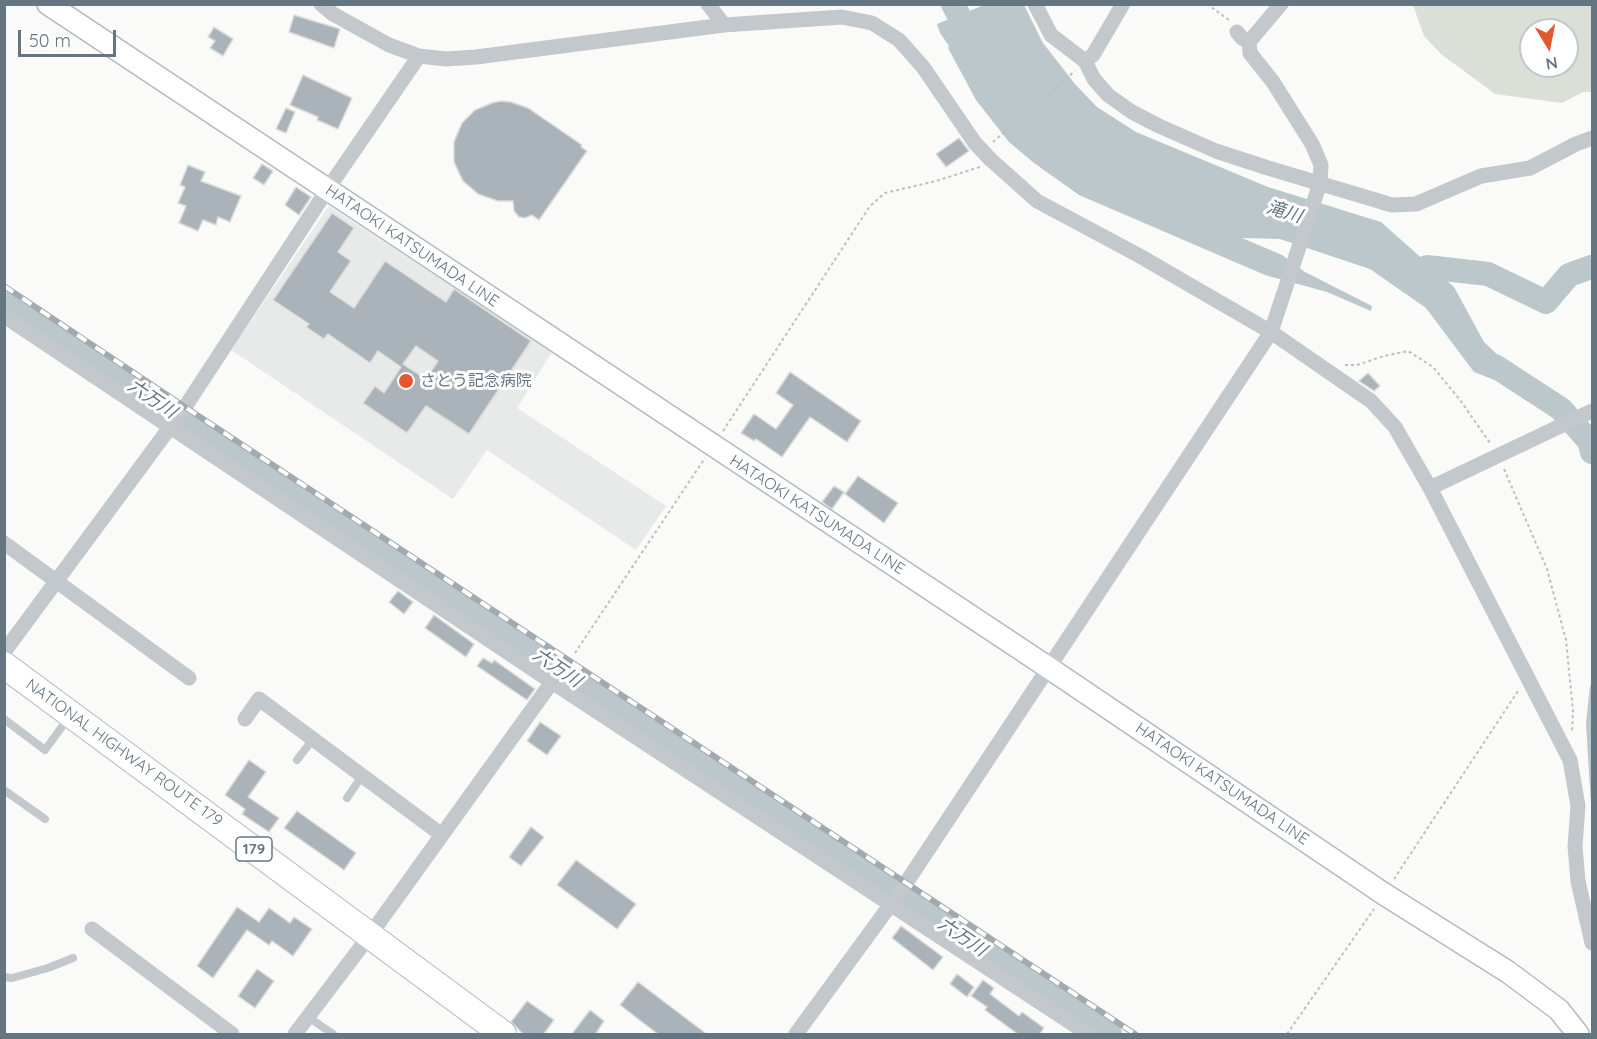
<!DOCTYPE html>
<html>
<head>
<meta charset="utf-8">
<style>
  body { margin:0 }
  #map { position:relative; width:1597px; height:1039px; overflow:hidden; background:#fafaf8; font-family:Quicksand,sans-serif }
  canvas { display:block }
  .frame { position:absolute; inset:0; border:6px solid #657683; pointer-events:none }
  .north { position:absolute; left:1519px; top:18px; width:60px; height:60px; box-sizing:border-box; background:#fff; border:2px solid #c1c8cd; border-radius:50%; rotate:170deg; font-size:16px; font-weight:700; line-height:24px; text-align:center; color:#657683 }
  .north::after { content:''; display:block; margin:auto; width:21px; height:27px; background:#e4572e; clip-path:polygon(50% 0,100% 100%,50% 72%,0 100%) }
  .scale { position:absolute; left:18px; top:30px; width:98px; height:27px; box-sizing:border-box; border:3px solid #657683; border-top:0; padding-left:8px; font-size:18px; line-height:21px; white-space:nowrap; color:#657683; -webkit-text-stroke:4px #fff; paint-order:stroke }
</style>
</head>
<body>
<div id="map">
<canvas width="1597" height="1039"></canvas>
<div class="frame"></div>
<div class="north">N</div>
<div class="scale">50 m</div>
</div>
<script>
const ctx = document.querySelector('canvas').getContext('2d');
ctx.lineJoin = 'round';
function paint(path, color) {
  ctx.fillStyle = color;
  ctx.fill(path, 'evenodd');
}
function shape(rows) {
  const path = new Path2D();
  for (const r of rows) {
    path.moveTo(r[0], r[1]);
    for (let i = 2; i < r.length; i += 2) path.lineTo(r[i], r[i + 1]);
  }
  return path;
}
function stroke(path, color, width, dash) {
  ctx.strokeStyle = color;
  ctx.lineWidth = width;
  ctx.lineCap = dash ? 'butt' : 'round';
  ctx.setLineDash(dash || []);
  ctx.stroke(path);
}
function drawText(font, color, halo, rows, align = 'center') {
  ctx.font = font + ' Quicksand,"Noto Sans JP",sans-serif';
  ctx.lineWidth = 6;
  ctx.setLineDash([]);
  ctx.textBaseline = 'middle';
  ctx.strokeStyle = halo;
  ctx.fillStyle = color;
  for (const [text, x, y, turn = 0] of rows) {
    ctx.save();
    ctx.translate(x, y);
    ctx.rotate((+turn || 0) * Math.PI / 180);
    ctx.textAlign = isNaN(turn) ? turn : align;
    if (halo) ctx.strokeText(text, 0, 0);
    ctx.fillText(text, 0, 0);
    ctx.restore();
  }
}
const built = shape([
  [329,206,552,352,517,408,666,506,636,550,487,450,453,499,231,350]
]);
const green = shape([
  [1413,5,1592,5,1592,92,1583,92,1562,103,1495,94,1441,54,1424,36],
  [1531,30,1567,30,1567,66,1531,66]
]);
const water = shape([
  [984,5,1024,5,1043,43,1075,84,1097,107,1136,132,1268,187,1381,222,1454,287,1484,342,1502,359,1530,377,1518,389,1474,372,1426,308,1370,269,1280,239,1242,238,1282,255,1305,272,1372,306,1371,311,1327,292,1265,275,1079,195,1034,163,1009,142,976,100,948,48,949,46,940,33,937,24],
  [1592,685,1592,821,1586,723,1590,686]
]);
const river = shape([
  [953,4,973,44],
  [1427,267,1488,274,1546,302,1569,275,1591,267,1592,268],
  [4,302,1110,1034],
  [1495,366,1561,409,1589,441,1592,452]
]);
const building = shape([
  [294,15,340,29,334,48,289,32,294,15],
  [214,27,233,39,223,56,210,48,215,41,208,37,214,27],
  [303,75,352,98,338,129,317,120,318,117,290,105,303,75],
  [501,101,511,102,528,108,582,145,581,147,587,151,539,220,532,215,525,218,519,217,514,211,513,201,498,201,478,194,463,181,454,162,454,142,462,123,475,110,492,103,501,101],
  [286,108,295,112,286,133,276,129,286,108],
  [959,138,969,151,946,167,936,154,959,138],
  [262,164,273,171,264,185,253,178,262,164],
  [188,165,205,172,201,181,241,196,230,222,218,217,216,225,203,220,198,231,179,223,186,206,178,203,185,187,180,185,188,165],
  [296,187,311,197,299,215,285,205,296,187],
  [332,213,354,228,338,252,351,261,330,292,354,308,385,261,446,302,454,289,531,341,469,434,426,406,407,433,363,403,375,386,384,393,401,367,378,351,370,363,328,334,324,339,306,327,309,324,273,300,332,213],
  [416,346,438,361,426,379,403,364,416,346],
  [790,372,861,421,847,442,810,417,782,457,756,439,754,441,741,433,754,414,776,429,793,405,776,393,790,372],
  [1368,373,1380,386,1374,391,1359,381,1368,373],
  [858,476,898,503,884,523,845,494,858,476],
  [834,486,844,492,832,509,822,502,834,486],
  [398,591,413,602,404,614,389,602,398,591],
  [434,615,474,644,466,657,425,628,434,615],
  [483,658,492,663,494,660,535,689,527,700,477,666,483,658],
  [540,722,561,736,547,755,527,741,540,722],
  [249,760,266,772,248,797,279,818,269,832,242,814,245,809,225,795,249,760],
  [297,811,356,853,344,870,284,828,297,811],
  [531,827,544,837,521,866,509,857,531,827],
  [576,860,636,904,617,929,557,885,576,860],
  [237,907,259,922,269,908,290,923,294,917,312,929,293,956,272,941,269,945,247,930,213,978,197,966,237,907],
  [901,926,943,957,933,970,892,938,901,926],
  [257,969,274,981,255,1008,238,996,257,969],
  [957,974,974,987,967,997,950,984,957,974],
  [983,980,994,988,990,994,1019,1016,1022,1012,1044,1028,1039,1035,1019,1035,985,1010,987,1007,971,996,983,980],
  [638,982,708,1035,659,1035,620,1005,638,982],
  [527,1001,554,1020,543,1035,524,1035,511,1022,527,1001],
  [590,1010,604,1021,595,1035,571,1035,590,1010]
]);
const path = shape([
  [1207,4,1229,20],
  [993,142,1075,71],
  [1345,365,1357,365,1384,356,1408,351,1433,367,1460,400,1490,443],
  [723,431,870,206,885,193,936,181,980,167],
  [1504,469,1547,569,1566,640,1573,711,1572,733],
  [575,653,705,458],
  [1394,879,1518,691],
  [1287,1034,1374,909]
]);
const service = shape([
  [4,719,45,750,69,717],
  [297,760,313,739],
  [4,790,45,819],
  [347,798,362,776],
  [4,977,12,978,48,968,73,958],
  [308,1017,333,1034]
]);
const minor = shape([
  [321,4,333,14,389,45,419,56,446,59,476,57,724,25,842,17,872,23,899,40,923,67,975,143,990,159,1037,201,1138,255,1271,332,1371,401,1395,427,1430,488,1570,760,1578,806,1575,846,1578,881,1592,943],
  [708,4,724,25],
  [1035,4,1051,35,1085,61,1094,79,1108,95,1132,112,1159,126,1216,151,1268,168,1392,205,1416,204,1481,176,1530,168,1576,144,1592,138],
  [1237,32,1242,38,1249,42],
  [1085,61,1093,55,1123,4],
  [4,316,552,682,1088,1034],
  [1430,488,1592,411],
  [4,543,189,678],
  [4,652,185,407,327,190,419,56],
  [245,719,259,699,442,835],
  [92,929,232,1034],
  [295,1034,370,935,552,682],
  [796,1034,902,889,1271,332,1320,183,1321,165,1312,144,1273,82,1250,53,1249,42,1281,4]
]);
const secondary = shape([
  [48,4,1049,668,1384,894,1508,972,1559,1010,1578,1034]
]);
const trunk = shape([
  [4,665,503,1034]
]);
const rail = shape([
  [4,286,188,409,1135,1034]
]);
const markers = [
  [406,381,8,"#e4572e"]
];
const shields = [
  [254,849,36]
];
const shieldNames = [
  ["179",254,849]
];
const streetNames = [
  ["HATAOKI KATSUMADA LINE",412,246,34],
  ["HATAOKI KATSUMADA LINE",817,515,33],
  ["NATIONAL HIGHWAY ROUTE 179",124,753,36],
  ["HATAOKI KATSUMADA LINE",1222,784,34]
];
const poiNames = [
  ["さとう記念病院",420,381]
];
const waterNames = [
  ["滝川",1284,212,17],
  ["六万川",152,399,34],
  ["六万川",557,668,34],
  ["六万川",962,937,34]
];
paint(built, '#e8e9e9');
paint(green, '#dadfd7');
paint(water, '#bbc7cb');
stroke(river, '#bbc7cb', 24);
paint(building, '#aab3b9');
stroke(building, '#dcdcda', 1.5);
stroke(secondary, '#b3babf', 24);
stroke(trunk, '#b4b9bd', 28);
stroke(path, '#bbbfc2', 2, [3, 3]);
stroke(service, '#c3c8cc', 8);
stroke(minor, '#c3c8cc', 15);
stroke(secondary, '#fff', 21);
stroke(trunk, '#fff', 26);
stroke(rail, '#a2aab0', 6);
stroke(rail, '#fff', 4, [11]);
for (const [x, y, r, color] of markers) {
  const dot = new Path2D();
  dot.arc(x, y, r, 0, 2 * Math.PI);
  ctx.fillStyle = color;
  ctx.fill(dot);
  stroke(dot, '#fff', 2);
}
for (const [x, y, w] of shields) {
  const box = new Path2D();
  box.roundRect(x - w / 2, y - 12, w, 24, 4.5);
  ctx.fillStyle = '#fff';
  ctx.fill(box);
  stroke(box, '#657683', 1.5);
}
drawText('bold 15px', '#657683', null, shieldNames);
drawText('16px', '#657683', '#fff', streetNames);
drawText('16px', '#657683', '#fff', poiNames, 'left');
drawText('italic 18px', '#60757c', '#fff', waterNames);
</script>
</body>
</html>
